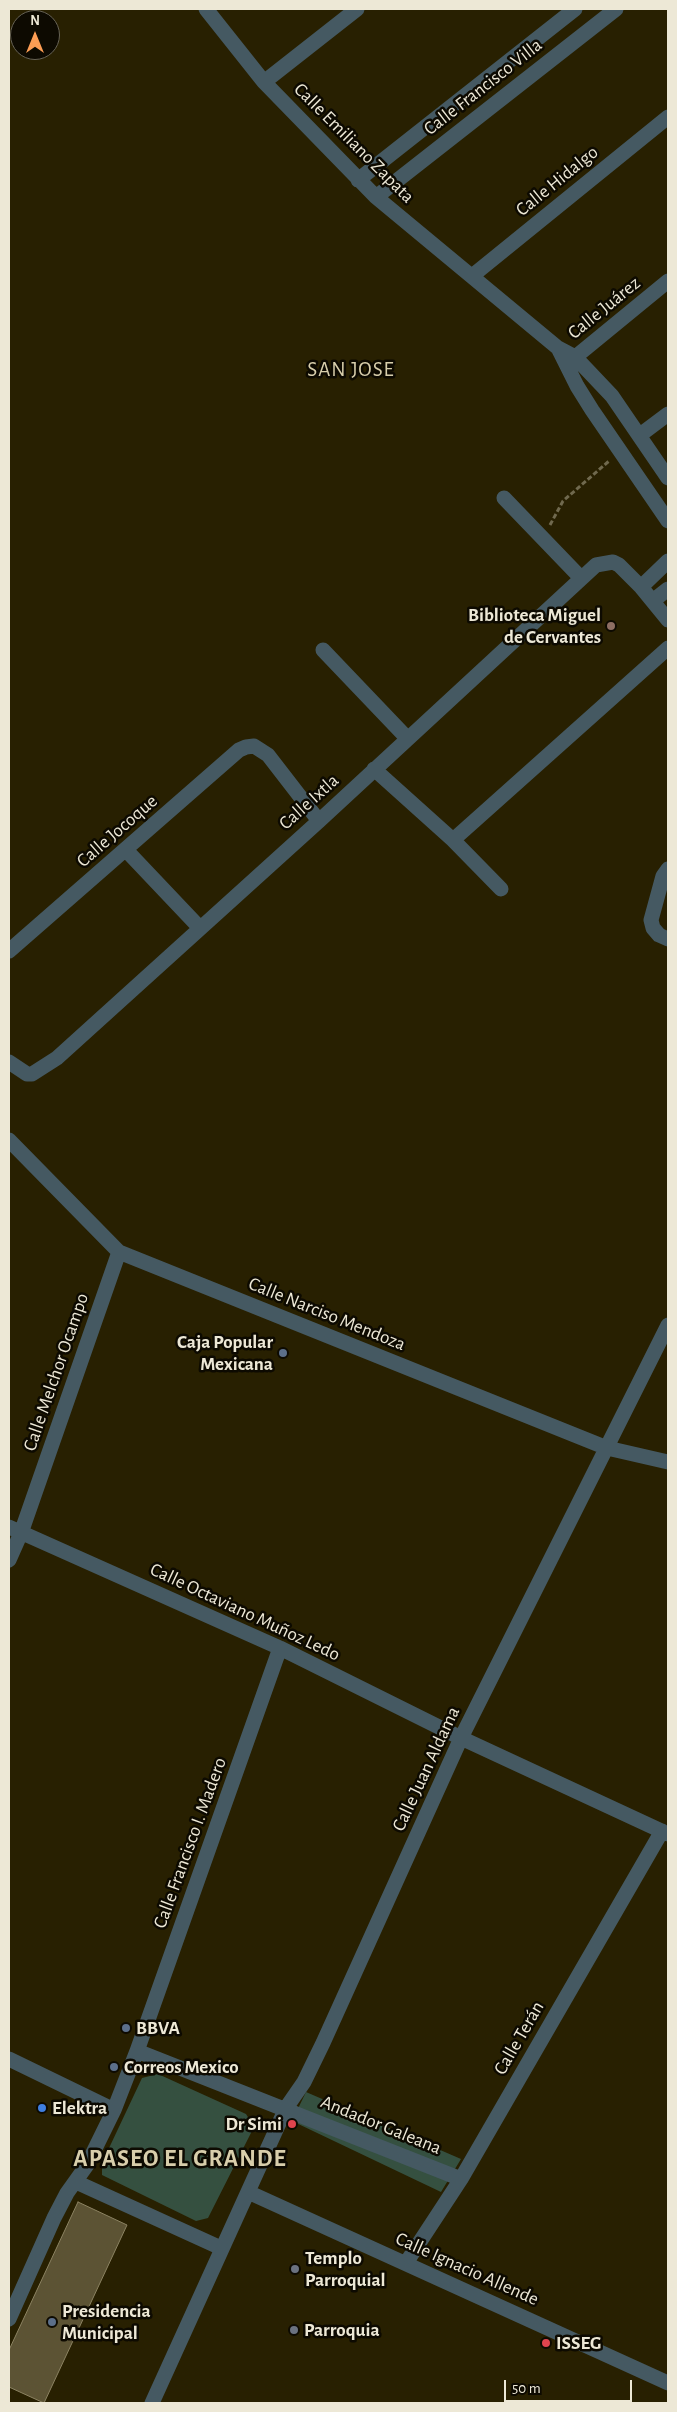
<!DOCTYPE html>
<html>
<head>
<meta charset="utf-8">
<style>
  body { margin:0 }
  #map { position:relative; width:677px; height:2412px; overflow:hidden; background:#282001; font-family:"Alegreya Sans",sans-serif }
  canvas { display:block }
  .frame { position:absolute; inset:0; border:10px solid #ede8d6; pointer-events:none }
  .north { position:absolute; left:10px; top:10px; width:50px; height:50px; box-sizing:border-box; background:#0d0a01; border:1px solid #676356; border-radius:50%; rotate:0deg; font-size:14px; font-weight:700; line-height:20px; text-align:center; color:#ede8d6 }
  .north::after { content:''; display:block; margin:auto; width:18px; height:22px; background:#fc9d54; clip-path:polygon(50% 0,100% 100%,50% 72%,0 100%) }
  .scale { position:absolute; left:504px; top:2380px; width:128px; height:22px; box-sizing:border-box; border:2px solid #ede8d6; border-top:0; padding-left:6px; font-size:15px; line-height:18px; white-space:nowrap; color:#ede8d6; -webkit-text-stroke:4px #0d0a01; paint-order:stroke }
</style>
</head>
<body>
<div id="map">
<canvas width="677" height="2412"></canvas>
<div class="frame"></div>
<div class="north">N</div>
<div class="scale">50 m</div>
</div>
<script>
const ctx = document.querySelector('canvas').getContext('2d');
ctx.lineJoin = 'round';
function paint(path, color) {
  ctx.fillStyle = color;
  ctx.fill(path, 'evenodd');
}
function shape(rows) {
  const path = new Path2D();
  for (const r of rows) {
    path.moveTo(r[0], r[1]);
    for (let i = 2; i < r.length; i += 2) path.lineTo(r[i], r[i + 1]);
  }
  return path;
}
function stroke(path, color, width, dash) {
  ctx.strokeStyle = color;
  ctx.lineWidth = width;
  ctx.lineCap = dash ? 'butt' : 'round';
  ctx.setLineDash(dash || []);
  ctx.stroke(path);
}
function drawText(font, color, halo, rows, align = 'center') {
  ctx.font = font + ' "Alegreya Sans",sans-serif';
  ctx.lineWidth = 5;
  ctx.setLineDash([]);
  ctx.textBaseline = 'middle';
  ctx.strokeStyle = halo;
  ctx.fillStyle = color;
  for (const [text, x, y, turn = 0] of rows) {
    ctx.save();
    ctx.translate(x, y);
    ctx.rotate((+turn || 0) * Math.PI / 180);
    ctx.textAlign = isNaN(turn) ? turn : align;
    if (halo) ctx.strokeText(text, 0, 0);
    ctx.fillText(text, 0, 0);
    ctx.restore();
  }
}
const green = shape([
  [158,2074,246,2114,254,2127,208,2218,196,2221,102,2175,102,2163,142,2078],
  [306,2092,461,2159,441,2192,292,2121]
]);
const building = shape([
  [78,2202,127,2225,44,2403,9,2387,9,2350,78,2202]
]);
const path = shape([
  [550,525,563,501,609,461]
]);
const minor = shape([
  [206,9,264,82,376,197,558,348,575,357,612,396,668,478],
  [264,82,357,9],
  [358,180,575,9],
  [376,197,616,9],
  [472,276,668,117],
  [558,348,577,386,592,410,668,521],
  [568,363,668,281],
  [640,435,668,414],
  [504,498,580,577],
  [641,587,668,561],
  [654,600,668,589],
  [323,650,407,738],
  [374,769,453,840,501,889],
  [453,840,668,648],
  [126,850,199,927],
  [668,869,663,876,651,920,653,928,659,935,668,939],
  [9,951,239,750,246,747,254,746,268,755,319,821],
  [9,1062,27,1074,32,1074,57,1058,319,821,596,565,613,562,619,565,641,587,668,620],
  [9,1140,119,1252,607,1448,668,1462],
  [9,1527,280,1648,461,1738,668,1834],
  [9,1560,21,1533,119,1252],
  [137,2051,461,2179],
  [9,2059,114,2110],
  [76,2182,221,2248],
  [248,2192,668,2383],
  [406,2263,461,2179,662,1831],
  [9,2319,54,2218,67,2193,87,2165,114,2110,137,2051,280,1648],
  [152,2403,286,2108,304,2082,323,2043,461,1738,668,1325]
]);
const markers = [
  [611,626,5,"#8d6e63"],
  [283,1353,5,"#5c6f8a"],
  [126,2028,5,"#5c6f8a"],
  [114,2067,5,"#5c6f8a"],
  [42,2108,5,"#3f7fe0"],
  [292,2124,5,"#e0444e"],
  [295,2269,5,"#6b7280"],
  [52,2322,5,"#5c6f8a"],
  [294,2330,5,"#6b7280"],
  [546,2343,5,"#e0444e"]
];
const streetNames = [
  ["Calle Francisco Villa",483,87,-38],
  ["Calle Emiliano Zapata",354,143,45],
  ["Calle Hidalgo",557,181,-39],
  ["Calle Juárez",604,308,-39],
  ["Calle Ixtla",309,802,-42],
  ["Calle Jocoque",117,831,-41],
  ["Calle Narciso Mendoza",327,1314,22],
  ["Calle Melchor Ocampo",56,1372,-71],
  ["Calle Octaviano Muñoz Ledo",245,1612,25],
  ["Calle Juan Aldama",426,1769,-65],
  ["Calle Francisco I. Madero",190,1843,-70],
  ["Calle Terán",519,2038,-60],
  ["Andador Galeana",381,2125,22],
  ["Calle Ignacio Allende",467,2269,24]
];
const poiNames = [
  ["Biblioteca Miguel",601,615,"right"],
  ["de Cervantes",601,637,"right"],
  ["Caja Popular",273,1342,"right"],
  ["Mexicana",273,1364,"right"],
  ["BBVA",136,2028],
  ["Correos Mexico",124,2067],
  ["Elektra",52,2108],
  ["Dr Simi",282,2124,"right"],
  ["Templo",305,2258],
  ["Parroquial",305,2280],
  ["Presidencia",62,2311],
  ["Municipal",62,2333],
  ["Parroquia",304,2330],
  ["ISSEG",556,2343]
];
const quarterNames = [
  ["SAN JOSE",351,370]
];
const districtNames = [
  ["APASEO EL GRANDE",180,2159]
];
paint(green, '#355040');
paint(building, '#5c5334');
stroke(building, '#8c8362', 1);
stroke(path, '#70694e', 3, [5, 2.5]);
stroke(minor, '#455962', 15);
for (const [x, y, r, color] of markers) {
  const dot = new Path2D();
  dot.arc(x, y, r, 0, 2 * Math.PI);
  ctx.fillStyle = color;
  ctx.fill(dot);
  stroke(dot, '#0d0a01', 2);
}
drawText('19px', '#ede8d6', '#0d0a01', streetNames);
drawText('bold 19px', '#ede8d6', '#0d0a01', poiNames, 'left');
ctx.letterSpacing = '1px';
drawText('21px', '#d8ceab', '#0d0a01', quarterNames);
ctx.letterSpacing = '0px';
ctx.letterSpacing = '1px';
drawText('bold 24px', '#d8ceab', '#0d0a01', districtNames);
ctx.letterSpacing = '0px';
</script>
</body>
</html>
